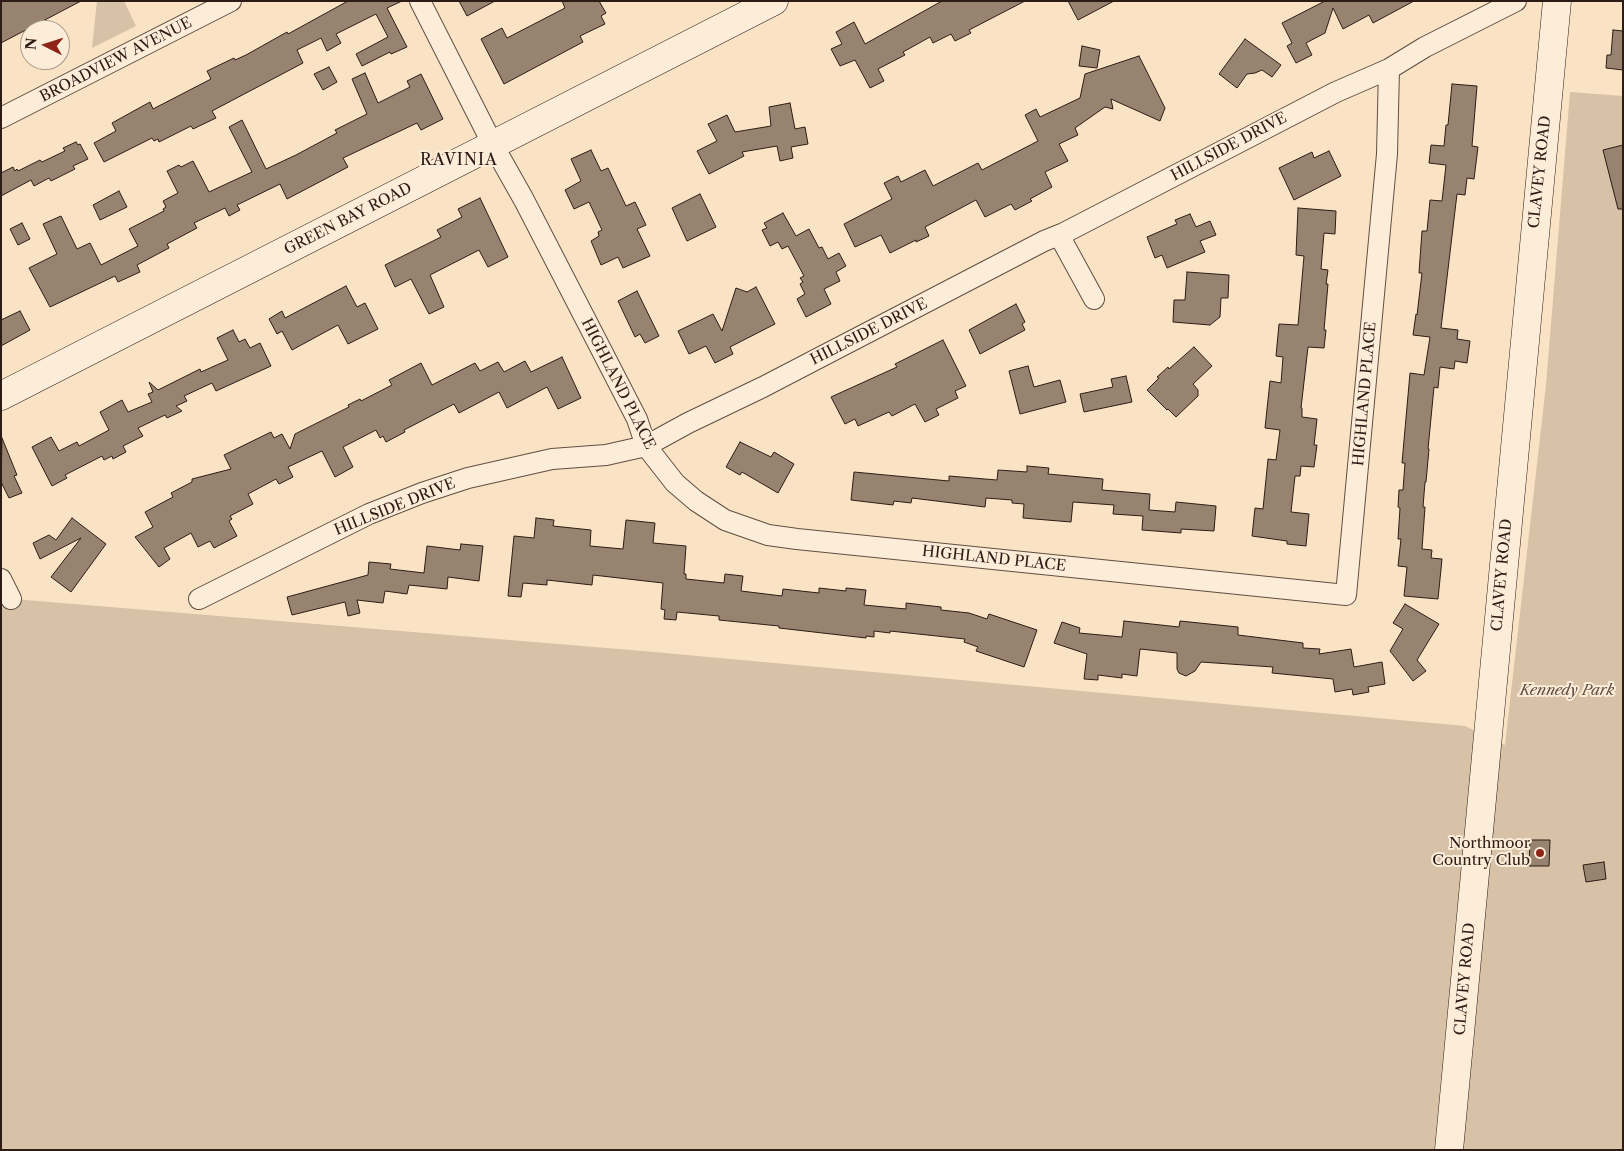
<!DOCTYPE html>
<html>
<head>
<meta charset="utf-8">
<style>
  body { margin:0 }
  #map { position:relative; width:1624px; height:1151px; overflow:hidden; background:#fae3c5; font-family:"Libre Caslon Text",serif }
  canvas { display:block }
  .frame { position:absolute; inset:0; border:2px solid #2d1c15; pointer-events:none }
  .north { position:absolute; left:20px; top:20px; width:50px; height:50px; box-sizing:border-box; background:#fcedd9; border:1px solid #a9998b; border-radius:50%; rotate:275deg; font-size:14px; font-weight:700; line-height:20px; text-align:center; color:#2d1c15 }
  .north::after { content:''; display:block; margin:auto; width:18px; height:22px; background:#8f2418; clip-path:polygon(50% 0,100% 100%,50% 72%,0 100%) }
</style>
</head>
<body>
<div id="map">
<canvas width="1624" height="1151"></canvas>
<div class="frame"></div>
<div class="north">N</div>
</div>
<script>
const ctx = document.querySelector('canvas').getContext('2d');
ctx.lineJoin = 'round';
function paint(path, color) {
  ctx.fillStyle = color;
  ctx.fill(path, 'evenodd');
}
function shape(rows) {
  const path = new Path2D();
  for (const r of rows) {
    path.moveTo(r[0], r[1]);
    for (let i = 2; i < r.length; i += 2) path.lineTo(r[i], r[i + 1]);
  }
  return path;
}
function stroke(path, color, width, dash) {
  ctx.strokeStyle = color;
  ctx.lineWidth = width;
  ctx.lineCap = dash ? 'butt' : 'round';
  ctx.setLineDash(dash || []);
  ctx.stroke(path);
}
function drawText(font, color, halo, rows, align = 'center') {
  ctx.font = font + ' "Libre Caslon Text",serif';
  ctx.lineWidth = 4;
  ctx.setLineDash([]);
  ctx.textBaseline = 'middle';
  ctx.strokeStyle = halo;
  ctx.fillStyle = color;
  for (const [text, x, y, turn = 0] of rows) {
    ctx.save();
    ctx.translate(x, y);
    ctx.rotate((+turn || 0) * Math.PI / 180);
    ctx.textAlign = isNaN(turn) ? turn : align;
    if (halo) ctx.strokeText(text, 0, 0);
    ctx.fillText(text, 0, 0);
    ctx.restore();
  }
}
const green = shape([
  [97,1,124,1,136,26,92,48],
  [1570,92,1623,96,1623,1150,1,1150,1,598,643,651,1465,726,1505,745,1546,385]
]);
const building = shape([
  [1,1,81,1,1,43,1,1],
  [348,1,402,1,387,8,407,47,391,54,390,52,362,66,356,54,388,37,376,14,336,34,341,43,327,51,321,38,297,50,303,63,212,111,216,118,193,129,191,126,159,142,158,139,154,141,152,138,104,162,94,143,116,131,112,123,150,102,153,109,211,79,207,71,234,58,235,60,246,55,287,32,288,34,348,1],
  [459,1,495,1,467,16,459,1],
  [562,1,599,1,606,13,601,16,605,24,580,36,583,42,504,84,481,39,502,28,507,38,565,8,562,1],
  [942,1,1025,1,969,30,971,33,955,41,951,34,933,43,930,37,903,52,905,55,878,69,884,81,870,88,855,60,840,66,831,49,842,44,836,32,854,22,865,44,942,1],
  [1068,1,1114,1,1078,20,1068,1],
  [1325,1,1414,1,1373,23,1369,15,1343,29,1333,8,1325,33,1306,43,1312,55,1296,63,1287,46,1292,43,1282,23,1325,1],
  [1613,30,1623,31,1623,70,1606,68,1607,55,1611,55,1613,30],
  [1245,39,1281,65,1272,77,1262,70,1255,73,1247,74,1237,88,1219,74,1245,39],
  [1082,46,1100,50,1097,68,1079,66,1082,46],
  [1139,56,1165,108,1160,121,1111,99,1113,109,1105,107,1075,128,1078,135,1059,144,1068,161,1045,172,1052,187,1030,199,1032,201,1015,210,1011,204,985,217,976,200,925,227,929,236,916,242,916,240,890,253,881,235,855,247,844,224,892,199,884,183,898,176,901,182,925,170,933,186,978,163,982,170,1038,141,1025,115,1036,109,1040,117,1080,98,1085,74,1139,56],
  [329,67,337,82,323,90,314,74,329,67],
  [365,73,378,103,410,87,407,81,421,74,443,119,421,130,417,123,343,158,348,167,287,199,280,184,237,205,240,210,229,216,225,208,194,223,197,228,167,244,169,248,137,265,140,272,118,282,115,276,50,307,29,268,57,254,43,224,61,216,77,249,90,243,101,265,138,246,129,229,164,211,163,209,166,207,163,201,178,193,167,171,179,165,181,167,193,161,209,192,252,172,229,127,242,120,266,169,296,155,337,133,335,130,367,114,352,79,365,73],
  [1452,84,1477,86,1472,146,1478,147,1474,179,1467,178,1465,195,1457,194,1441,328,1458,330,1457,339,1470,341,1467,363,1455,361,1454,369,1440,367,1438,388,1434,387,1428,449,1429,449,1426,482,1425,482,1423,507,1425,507,1422,549,1432,550,1431,558,1442,559,1438,599,1404,596,1407,567,1398,566,1401,539,1398,539,1400,508,1398,507,1399,490,1403,490,1405,463,1402,463,1410,373,1424,375,1430,337,1413,335,1416,314,1417,315,1422,273,1419,273,1422,231,1427,231,1430,200,1442,201,1446,165,1429,163,1431,145,1444,146,1446,125,1448,125,1452,84],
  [790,103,795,129,805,127,808,144,791,147,793,158,780,161,777,146,742,152,744,156,709,174,697,151,717,141,708,124,727,115,735,132,771,126,769,107,790,103],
  [76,142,78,145,80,144,88,159,73,166,75,169,51,181,49,178,34,186,31,180,1,196,1,173,13,167,15,171,17,169,18,171,40,160,42,162,65,151,63,148,76,142],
  [1623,145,1623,209,1618,209,1603,150,1623,145],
  [591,150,601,171,608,168,626,206,635,202,646,225,637,229,650,256,623,268,618,257,601,265,591,241,599,236,598,232,602,230,589,202,574,209,565,190,581,181,571,159,591,150],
  [1329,151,1341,176,1294,200,1279,168,1312,152,1314,158,1329,151],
  [119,191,127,207,100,220,93,205,119,191],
  [700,194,716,227,687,241,672,208,700,194],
  [480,198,508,257,488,267,479,250,430,275,444,307,429,314,411,279,395,287,385,265,441,237,437,230,462,217,458,209,480,198],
  [1298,208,1336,211,1335,234,1324,233,1321,269,1328,270,1326,284,1328,284,1324,330,1326,330,1324,348,1308,347,1301,408,1302,408,1302,417,1317,419,1314,445,1317,445,1314,467,1301,466,1300,476,1295,476,1291,512,1309,514,1306,546,1287,544,1287,541,1252,536,1255,508,1263,509,1268,459,1276,460,1280,430,1265,428,1270,381,1281,383,1283,357,1276,356,1279,324,1298,325,1304,256,1296,255,1298,208],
  [783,213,796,236,809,229,819,248,822,247,828,259,839,253,846,266,836,272,840,281,824,289,831,304,806,317,797,299,805,294,800,284,803,282,800,278,804,276,788,246,782,249,778,242,770,246,762,230,767,228,764,223,783,213],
  [1190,214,1196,227,1210,221,1216,235,1200,241,1205,252,1167,268,1162,255,1155,258,1147,237,1177,224,1175,220,1190,214],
  [22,223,30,239,18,245,10,229,22,223],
  [1187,272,1229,275,1228,298,1221,298,1220,317,1210,325,1173,322,1174,300,1185,300,1187,272],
  [346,286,357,307,365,303,378,329,348,344,338,325,292,350,282,331,277,334,269,319,282,311,285,318,346,286],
  [756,287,775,324,730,347,733,354,715,363,706,346,689,354,678,331,713,314,722,331,736,288,747,292,756,287],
  [637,291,659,336,645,343,640,334,635,337,618,301,637,291],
  [1016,304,1025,322,1022,324,1025,330,980,354,969,330,1016,304],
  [20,311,30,330,1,346,1,320,20,311],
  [233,330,239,342,245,339,250,348,260,343,271,366,216,391,212,383,184,396,187,401,176,406,182,411,167,418,165,415,138,428,143,436,123,446,126,452,113,459,112,456,104,460,102,456,65,475,67,478,52,486,32,447,51,437,59,451,77,442,79,446,109,430,100,412,122,400,128,412,152,402,148,394,153,392,149,382,158,390,200,369,201,372,228,360,217,338,233,330],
  [943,340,966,386,955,391,958,398,936,409,939,415,925,422,915,404,892,416,889,412,858,426,855,419,845,424,831,397,897,367,895,364,943,340],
  [1194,347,1212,366,1193,384,1198,390,1198,396,1176,417,1168,409,1167,410,1147,390,1159,378,1157,377,1168,367,1169,369,1194,347],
  [562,357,581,398,558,409,547,387,507,408,499,392,459,413,454,404,404,430,405,432,386,442,383,436,380,438,376,430,343,447,353,467,335,477,322,451,288,467,293,477,279,484,276,479,248,494,253,504,230,516,232,519,229,521,237,536,214,548,210,541,198,547,191,533,164,548,170,559,159,567,135,537,153,527,145,512,173,497,171,493,192,482,192,479,231,469,224,455,271,432,274,438,282,434,290,449,295,434,349,407,348,405,360,399,361,401,392,385,389,380,421,363,432,385,475,363,480,371,498,362,504,372,525,361,531,372,562,357],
  [1028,366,1034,387,1060,380,1066,402,1020,414,1009,371,1028,366],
  [1126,376,1132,402,1084,412,1080,394,1113,387,1111,379,1126,376],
  [2,438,17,475,14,476,22,493,9,498,1,482,2,438],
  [740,442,771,457,774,452,794,464,778,493,742,472,740,475,726,467,740,442],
  [1027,466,1049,468,1048,474,1103,479,1102,490,1150,494,1149,510,1175,512,1176,502,1216,506,1214,531,1181,529,1181,533,1142,530,1143,516,1113,514,1114,505,1073,502,1071,522,1023,518,1024,504,1012,503,1012,500,986,498,985,507,912,498,911,503,894,501,893,505,851,500,854,472,949,481,949,476,997,480,998,470,1027,472,1027,466],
  [72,518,106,544,71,592,51,577,81,538,40,559,33,543,49,535,56,540,72,518],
  [536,518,554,520,553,526,591,530,590,546,623,549,626,520,655,523,653,543,686,546,684,574,686,574,686,579,724,583,725,574,743,576,741,591,782,596,783,589,819,593,819,588,846,591,846,588,866,590,864,605,906,609,906,603,941,607,941,610,969,613,987,619,989,614,1037,630,1024,667,976,651,978,647,964,642,965,639,890,631,890,633,874,631,874,637,866,636,866,638,779,628,779,626,719,620,719,616,677,612,676,620,664,619,665,610,661,609,663,583,593,575,592,585,547,580,547,585,523,583,521,597,508,596,514,536,534,538,536,518],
  [461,544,483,546,479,581,448,577,447,589,409,585,407,594,385,591,383,603,357,600,360,613,348,616,345,602,292,615,287,597,368,575,369,562,391,564,390,569,424,573,427,546,460,550,461,544],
  [1405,604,1439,624,1417,660,1426,671,1413,681,1390,651,1403,629,1393,623,1405,604],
  [1124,621,1179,627,1180,621,1238,627,1238,635,1303,643,1303,648,1320,649,1319,654,1351,649,1354,667,1382,662,1385,684,1368,687,1369,692,1353,695,1352,689,1335,692,1333,679,1272,673,1273,667,1201,662,1195,671,1186,676,1179,673,1177,669,1177,653,1140,649,1137,676,1122,674,1122,678,1098,675,1098,680,1084,679,1087,654,1054,643,1062,622,1080,628,1079,633,1122,637,1124,621],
  [1530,840,1550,840,1549,866,1529,866,1530,840],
  [1604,862,1606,879,1586,882,1583,865,1604,862]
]);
const street = shape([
  [420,1,493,145,524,200,637,419,646,446,675,483,696,501,725,520,768,535,797,539,1346,595,1387,154,1389,69],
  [1,118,231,1],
  [1059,235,1094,299],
  [1,579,11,599],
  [199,599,369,514,422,493,468,478,552,459,606,455,646,446,688,423,763,387,1044,241,1064,233,1336,92,1389,69,1425,47,1516,1]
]);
const secondary = shape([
  [1,396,774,1],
  [1449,1150,1557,1]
]);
const markers = [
  [1540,853,5,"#8f2418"]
];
const streetNames = [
  ["BROADVIEW AVENUE",116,60,-27],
  ["HILLSIDE DRIVE",1229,147,-28],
  ["CLAVEY ROAD",1540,172,-84],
  ["GREEN BAY ROAD",348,219,-27],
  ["HILLSIDE DRIVE",869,332,-27],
  ["HIGHLAND PLACE",618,384,63],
  ["HIGHLAND PLACE",1365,394,-85],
  ["HILLSIDE DRIVE",395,507,-22],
  ["HIGHLAND PLACE",994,559,6],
  ["CLAVEY ROAD",1502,575,-85],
  ["CLAVEY ROAD",1465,979,-85]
];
const parkNames = [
  ["Kennedy Park",1567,691]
];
const poiNames = [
  ["Northmoor",1530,844],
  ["Country Club",1530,861]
];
const neighbourhoodNames = [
  ["RAVINIA",459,160]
];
paint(green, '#d7c1a7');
paint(building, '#988371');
stroke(building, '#2d1c15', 1);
stroke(street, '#604e41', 22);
stroke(secondary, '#2d1c15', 29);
stroke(street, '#fcedd9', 20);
stroke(secondary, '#fcedd9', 28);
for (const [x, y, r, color] of markers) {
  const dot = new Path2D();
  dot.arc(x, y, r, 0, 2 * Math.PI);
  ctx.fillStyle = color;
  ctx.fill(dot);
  stroke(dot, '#fcedd9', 2);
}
drawText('15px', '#2d1c15', '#fcedd9', streetNames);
drawText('italic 15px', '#604e41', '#fcedd9', parkNames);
drawText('15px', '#2d1c15', '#fcedd9', poiNames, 'right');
ctx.letterSpacing = '1px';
drawText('16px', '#2d1c15', '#fcedd9', neighbourhoodNames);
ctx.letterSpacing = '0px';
</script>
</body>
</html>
